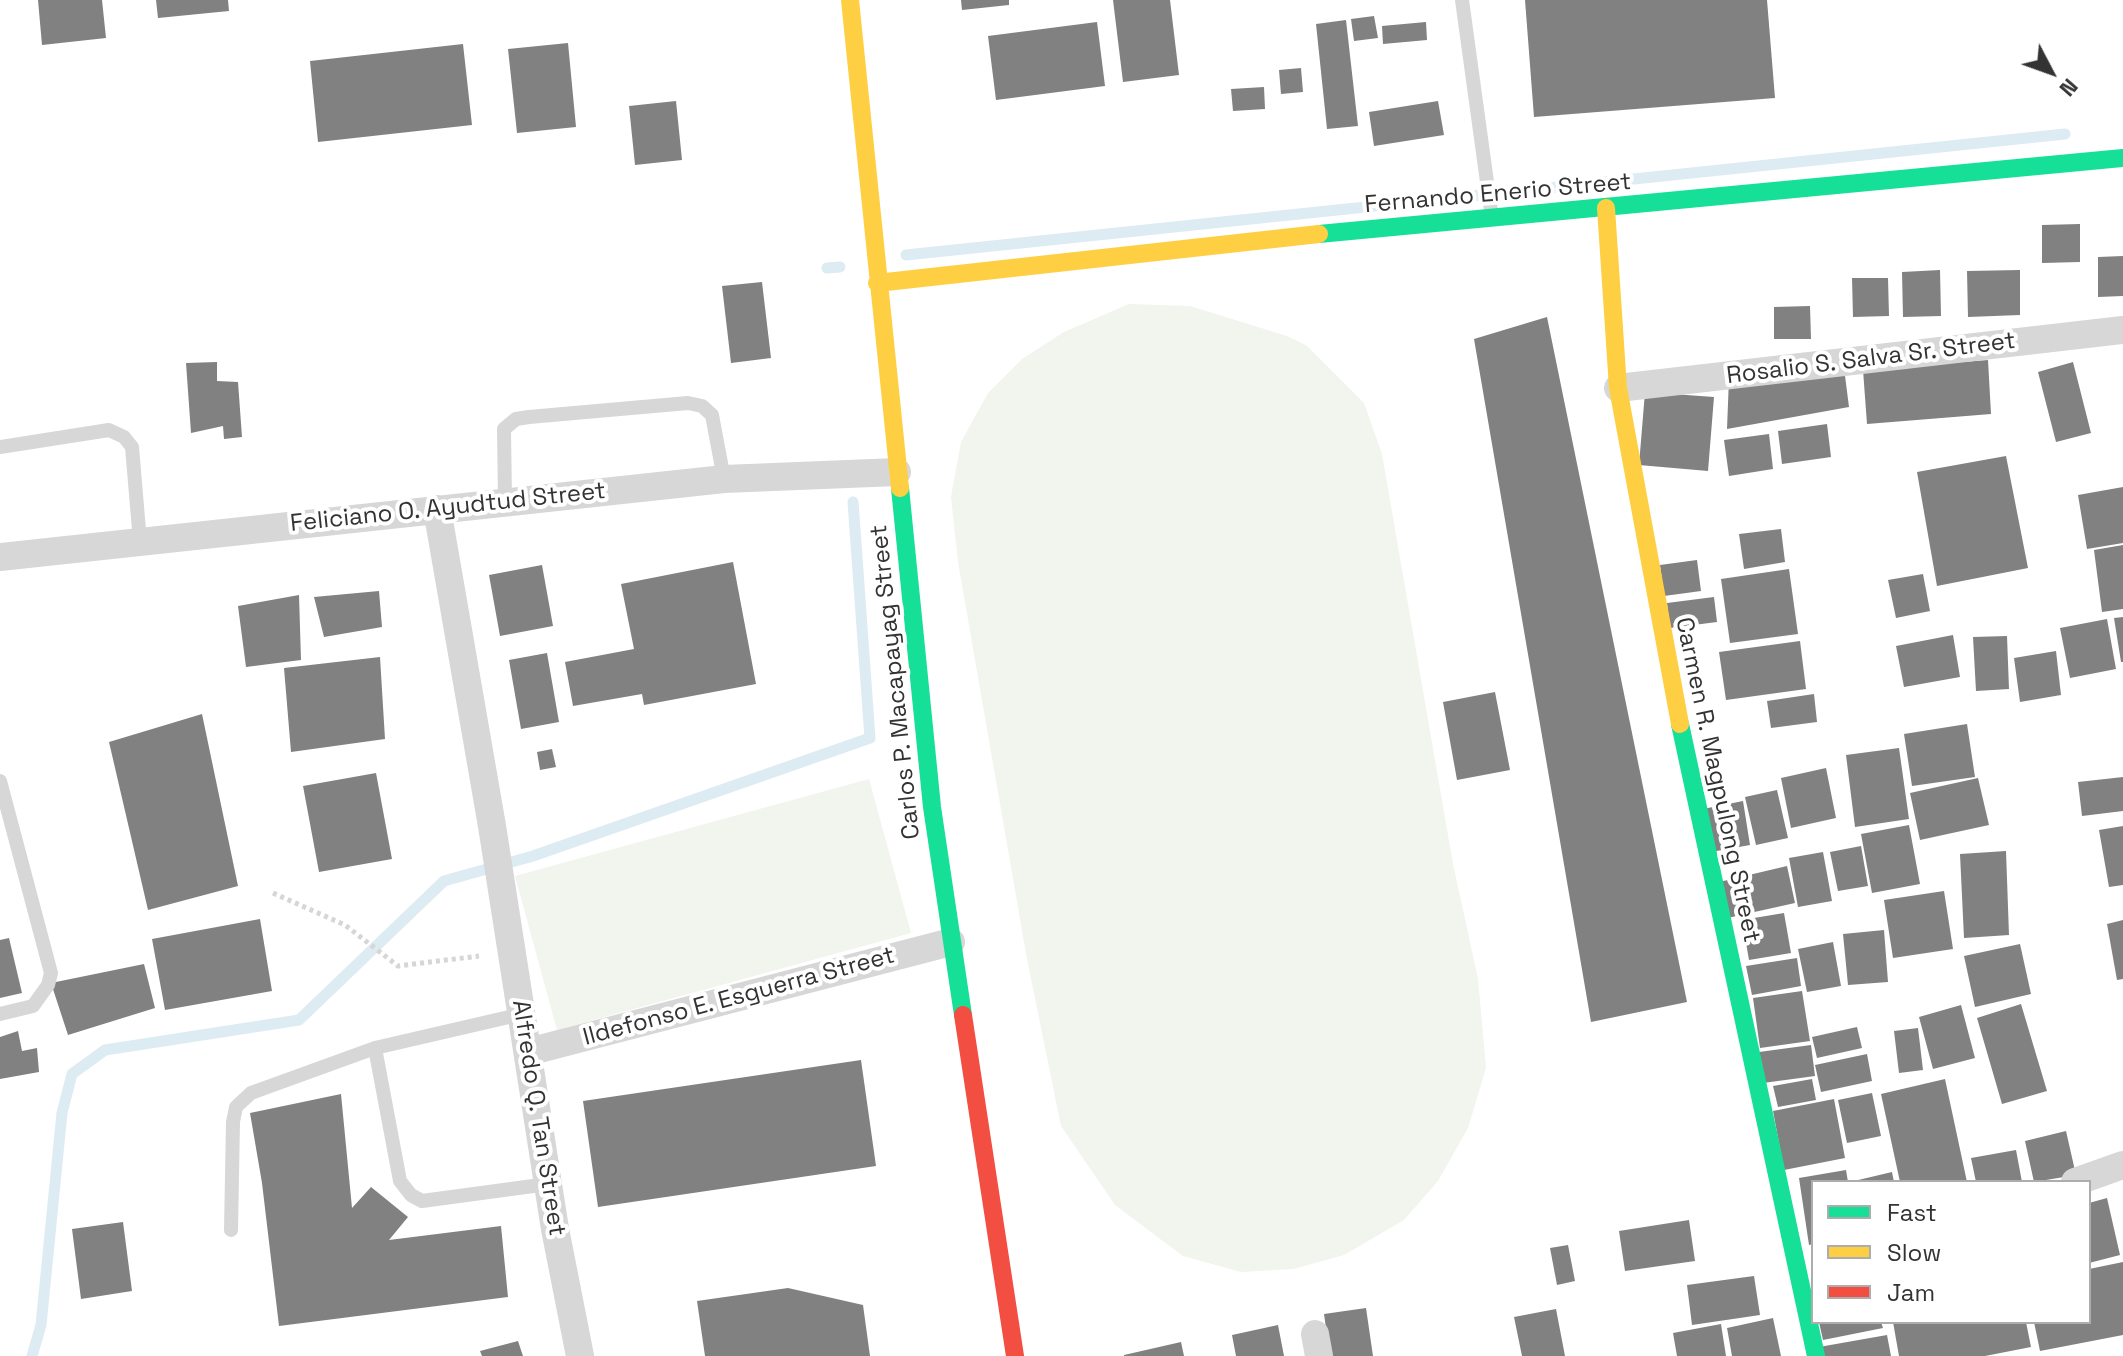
<!DOCTYPE html>
<html>
<head>
<meta charset="utf-8">
<style>
  body { margin:0 }
  #map { position:relative; width:2123px; height:1356px; overflow:hidden; background:#fff; font-family:"Space Grotesk",sans-serif }
  canvas { display:block }
  .legend { position:absolute; left:1811px; top:1180px; width:280px; height:144px; box-sizing:border-box; background:#fff; border:2px solid #adadad; margin:0; padding:10px 14px; list-style:none; font-size:24px; color:#333 }
  .legend li { display:flex; align-items:center; gap:16px; height:40px }
  .legend b { width:40px; border:2px solid #adadad }
  .north { position:absolute; left:2011px; top:32px; width:80px; height:80px; -webkit-text-stroke:6px #fff; paint-order:stroke; rotate:131deg; font-size:22px; font-weight:700; line-height:32px; text-align:center; color:#333 }
  .north::after { content:''; display:block; margin:auto; width:28px; height:36px; background:#333; clip-path:polygon(50% 0,100% 100%,50% 72%,0 100%) }
</style>
</head>
<body>
<div id="map">
<canvas width="2123" height="1356"></canvas>
<ul class="legend">
<li><b style="height:10px;background:#16e098"></b>Fast</li>
<li><b style="height:10px;background:#ffcf43"></b>Slow</li>
<li><b style="height:10px;background:#f24e42"></b>Jam</li>
</ul>
<div class="north">N</div>
</div>
<script>
const ctx = document.querySelector('canvas').getContext('2d');
ctx.lineJoin = 'round';
function paint(path, color) {
  ctx.fillStyle = color;
  ctx.fill(path, 'evenodd');
}
function shape(rows) {
  const path = new Path2D();
  for (const r of rows) {
    path.moveTo(r[0], r[1]);
    for (let i = 2; i < r.length; i += 2) path.lineTo(r[i], r[i + 1]);
  }
  return path;
}
function stroke(path, color, width, dash) {
  ctx.strokeStyle = color;
  ctx.lineWidth = width;
  ctx.lineCap = dash ? 'butt' : 'round';
  ctx.setLineDash(dash || []);
  ctx.stroke(path);
}
function drawText(font, color, halo, rows, align = 'center') {
  ctx.font = font + ' "Space Grotesk",sans-serif';
  ctx.lineWidth = 8;
  ctx.setLineDash([]);
  ctx.textBaseline = 'middle';
  ctx.strokeStyle = halo;
  ctx.fillStyle = color;
  for (const [text, x, y, turn = 0] of rows) {
    ctx.save();
    ctx.translate(x, y);
    ctx.rotate((+turn || 0) * Math.PI / 180);
    ctx.textAlign = isNaN(turn) ? turn : align;
    if (halo) ctx.strokeText(text, 0, 0);
    ctx.fillText(text, 0, 0);
    ctx.restore();
  }
}
const green = shape([
  [1129,304,1190,306,1287,336,1307,346,1364,403,1382,454,1453,864,1478,979,1486,1068,1468,1128,1438,1181,1404,1220,1344,1255,1294,1269,1241,1272,1183,1256,1115,1205,1061,1126,1027,959,958,562,951,497,961,442,988,393,1022,359,1064,332],
  [869,779,911,933,557,1030,515,876]
]);
const stream = shape([
  [906,255,2065,134],
  [827,268,840,267],
  [32,1356,41,1325,62,1113,72,1074,105,1050,299,1020,444,881,533,856,870,738,853,502]
]);
const building = shape([
  [38,0,102,0,106,38,42,45],
  [156,0,228,0,229,11,158,18],
  [961,0,1009,0,1009,5,962,10],
  [1113,0,1170,0,1179,75,1123,82],
  [1525,0,1767,0,1775,98,1534,117],
  [1374,16,1378,38,1354,41,1351,19],
  [1346,20,1358,126,1327,129,1316,24],
  [1097,22,1105,86,996,100,988,36],
  [1426,22,1427,40,1383,44,1382,26],
  [568,43,576,127,517,133,508,49],
  [463,44,472,125,318,142,310,61],
  [1301,68,1303,92,1281,94,1279,70],
  [1264,87,1265,109,1233,111,1231,89],
  [676,101,682,160,635,165,629,106],
  [1438,101,1444,135,1374,146,1369,112],
  [2080,224,2080,262,2042,263,2042,225],
  [2123,256,2123,296,2098,297,2098,257],
  [1940,270,1941,316,1903,317,1902,272],
  [2020,270,2020,315,1968,317,1967,271],
  [1852,278,1888,278,1889,316,1853,317],
  [762,282,771,358,731,363,722,286],
  [1810,306,1811,339,1774,339,1774,307],
  [1547,317,1687,1002,1591,1022,1474,339],
  [1988,360,1991,414,1867,424,1863,370],
  [217,362,217,381,238,382,242,437,224,439,223,426,191,433,186,363],
  [2073,362,2091,433,2056,442,2038,372],
  [1844,368,1849,407,1727,429,1729,378],
  [1645,392,1714,397,1708,471,1639,465],
  [1827,424,1831,457,1782,464,1778,431],
  [1769,434,1773,469,1729,476,1724,440],
  [2006,456,2028,568,1937,586,1917,472],
  [2123,487,2123,543,2087,549,2078,495],
  [1781,529,1785,562,1744,569,1739,534],
  [2123,545,2123,609,2102,612,2094,550],
  [1697,560,1701,591,1664,596,1660,565],
  [733,562,756,684,644,705,642,694,573,706,565,662,634,649,621,584],
  [542,565,553,626,500,636,489,575],
  [1789,569,1798,634,1730,643,1721,579],
  [1923,574,1930,611,1896,618,1888,580],
  [379,591,382,627,324,637,314,597],
  [299,595,301,660,246,667,238,606],
  [1714,597,1717,622,1670,628,1667,603],
  [2123,617,2123,662,2121,662,2114,618],
  [2107,619,2116,669,2070,678,2060,628],
  [1953,635,1960,677,1904,687,1896,646],
  [2007,636,2009,689,1976,691,1973,637],
  [1800,641,1806,689,1726,700,1719,652],
  [2056,651,2061,695,2020,702,2014,658],
  [547,653,559,722,521,729,509,660],
  [380,657,385,739,291,752,284,668],
  [1495,692,1510,770,1457,780,1443,702],
  [1814,694,1817,722,1771,728,1767,701],
  [202,714,238,886,148,910,109,742],
  [1967,724,1975,777,1912,786,1904,734],
  [1899,748,1909,819,1855,827,1846,755],
  [552,749,556,767,540,770,537,752],
  [1826,768,1836,818,1791,828,1781,778],
  [376,773,392,859,319,872,303,786],
  [2123,777,2123,811,2082,816,2078,782],
  [1978,778,1989,825,1920,840,1910,793],
  [1777,790,1788,838,1756,845,1745,797],
  [1743,801,1750,845,1711,852,1703,809],
  [1909,825,1920,884,1872,893,1861,834],
  [2123,826,2123,885,2109,887,2099,830],
  [1861,846,1868,886,1838,891,1830,852],
  [2006,851,2009,935,1964,938,1960,854],
  [1823,852,1832,901,1798,907,1789,858],
  [1787,866,1795,903,1723,919,1715,883],
  [1944,891,1953,949,1893,958,1884,900],
  [1784,913,1791,953,1749,960,1742,920],
  [260,919,272,991,165,1010,152,939],
  [2123,920,2123,979,2117,980,2107,924],
  [1884,930,1888,982,1848,985,1843,934],
  [9,938,22,993,0,998,0,940],
  [1833,942,1841,986,1807,992,1798,949],
  [2020,944,2031,994,1975,1007,1964,956],
  [1797,958,1801,986,1752,995,1746,966],
  [144,964,155,1008,68,1035,51,983],
  [1802,991,1810,1041,1760,1048,1753,998],
  [2021,1004,2047,1091,2002,1104,1977,1018],
  [1961,1005,1975,1058,1933,1069,1919,1017],
  [1857,1027,1862,1048,1817,1058,1812,1037],
  [1918,1028,1923,1070,1899,1073,1894,1031],
  [18,1031,22,1051,37,1048,39,1072,0,1079,0,1037],
  [1811,1045,1815,1076,1763,1083,1759,1052],
  [1867,1054,1872,1081,1821,1092,1815,1065],
  [861,1060,876,1166,598,1207,583,1101],
  [1812,1079,1816,1100,1778,1107,1773,1086],
  [1945,1079,1967,1182,1900,1182,1881,1094],
  [1872,1093,1881,1136,1847,1143,1838,1100],
  [341,1094,352,1208,371,1187,408,1217,389,1240,501,1226,508,1297,279,1326,262,1183,250,1113],
  [1834,1099,1845,1158,1784,1170,1773,1111],
  [2066,1131,2076,1175,2034,1182,2025,1141],
  [2016,1150,2022,1182,1976,1182,1971,1158],
  [1846,1170,1848,1182,1813,1182,1813,1244,1809,1245,1799,1178],
  [1892,1172,1894,1182,1854,1182,1854,1181],
  [2107,1198,2120,1255,2089,1263,2089,1203],
  [1689,1220,1695,1261,1625,1271,1619,1231],
  [123,1222,132,1291,81,1299,72,1229],
  [1568,1245,1575,1281,1557,1285,1550,1248],
  [2123,1262,2123,1335,2040,1351,2034,1322,2089,1322,2089,1269],
  [1754,1276,1760,1315,1692,1325,1687,1285],
  [788,1288,863,1305,870,1356,705,1356,697,1301],
  [1366,1308,1373,1356,1330,1356,1324,1314],
  [1556,1309,1565,1356,1522,1356,1514,1317],
  [1773,1318,1781,1356,1732,1356,1727,1328],
  [1819,1322,1881,1322,1883,1328,1823,1340],
  [1893,1322,2026,1322,2031,1347,1985,1356,1899,1356],
  [1721,1324,1726,1356,1677,1356,1673,1333],
  [1278,1325,1284,1356,1236,1356,1232,1335],
  [1887,1335,1891,1356,1821,1356,1819,1347],
  [518,1341,523,1356,482,1356,480,1351],
  [1181,1342,1184,1356,1124,1356,1124,1355]
]);
const path = shape([
  [273,893,345,925,398,966,479,956]
]);
const lane = shape([
  [1462,0,1491,211],
  [0,447,109,430,124,437,132,447,140,542],
  [505,501,504,429,516,419,529,417,688,403,702,406,712,415,724,479],
  [0,781,51,973,48,985,33,1006,0,1014],
  [375,1048,400,1181,411,1195,422,1201,548,1184],
  [231,1230,233,1122,236,1107,251,1093,375,1048,522,1014]
]);
const street = shape([
  [1618,388,2123,330],
  [437,509,492,826,555,1229,580,1356],
  [0,557,724,479,897,472],
  [528,1052,951,942],
  [2075,1182,2123,1165],
  [1315,1334,1319,1356]
]);
const fast = shape([
  [1319,234,2123,158],
  [900,488,932,807,963,1015],
  [1680,724,1816,1356]
]);
const slow = shape([
  [850,0,900,488],
  [1606,208,1618,388,1680,724],
  [877,283,1319,234]
]);
const jam = shape([
  [963,1015,1015,1356]
]);
const streetNames = [
  ["Fernando Enerio Street",1498,194,-5],
  ["Rosalio S. Salva Sr. Street",1871,359,-7],
  ["Feliciano O. Ayudtud Street",448,508,-6],
  ["Carlos P. Macapayag Street",896,682,-96],
  ["Carmen R. Magpulong Street",1717,780,78],
  ["Ildefonso E. Esguerra Street",739,997,-15],
  ["Alfredo Q. Tan Street",538,1118,81]
];
paint(green, '#f1f5ed');
stroke(stream, '#ddebf3', 11);
paint(building, '#818181');
stroke(path, '#d6d6d6', 5, [4, 4]);
stroke(lane, '#d7d7d7', 14);
stroke(street, '#d7d7d7', 28);
stroke(fast, '#16e098', 18);
stroke(slow, '#ffcf43', 18);
stroke(jam, '#f24e42', 18);
drawText('24px', '#333', '#fff', streetNames);
</script>
</body>
</html>
